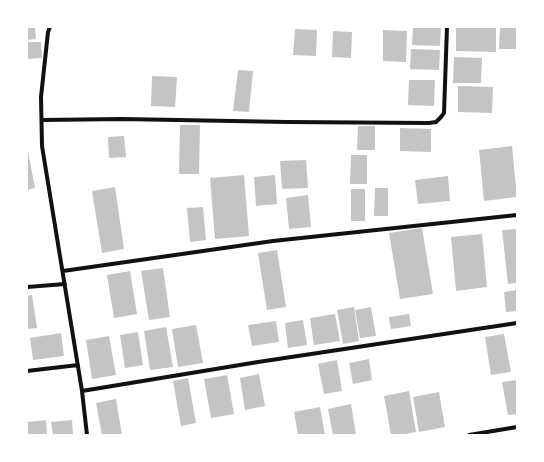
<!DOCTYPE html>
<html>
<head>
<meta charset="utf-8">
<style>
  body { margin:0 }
  #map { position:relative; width:544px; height:462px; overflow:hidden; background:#fff; font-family:Cabin,sans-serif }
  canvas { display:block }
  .frame { position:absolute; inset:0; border:28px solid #fff; pointer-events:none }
</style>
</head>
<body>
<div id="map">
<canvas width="544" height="462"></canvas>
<div class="frame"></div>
</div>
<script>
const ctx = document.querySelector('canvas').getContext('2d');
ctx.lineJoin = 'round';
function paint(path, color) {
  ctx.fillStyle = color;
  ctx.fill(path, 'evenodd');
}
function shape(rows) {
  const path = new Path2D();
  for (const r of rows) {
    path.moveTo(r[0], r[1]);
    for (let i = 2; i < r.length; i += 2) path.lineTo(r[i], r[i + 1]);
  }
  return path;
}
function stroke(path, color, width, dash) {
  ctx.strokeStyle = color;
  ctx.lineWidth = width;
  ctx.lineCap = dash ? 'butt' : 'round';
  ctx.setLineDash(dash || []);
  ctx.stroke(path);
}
const building = shape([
  [27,27,35,27,36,39,27,40],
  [413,27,441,27,440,46,412,45],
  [456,27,496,28,496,52,456,51],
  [500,27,517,27,517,49,499,49],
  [295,29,317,30,316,56,293,55],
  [383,30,407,31,406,62,383,61],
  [333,31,352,32,351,58,332,57],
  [27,42,41,42,42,58,27,59],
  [411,49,440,50,439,70,410,69],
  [454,57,482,58,481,83,453,83],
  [238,70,253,71,249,112,233,111],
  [152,76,177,77,175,107,151,106],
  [409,80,435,80,434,106,408,105],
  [458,86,493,87,492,113,458,112],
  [180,125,200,125,199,174,179,174],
  [358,126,375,126,375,150,357,150],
  [400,128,431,129,431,152,400,151],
  [124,136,126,157,109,158,108,137],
  [512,146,517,197,484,201,479,150],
  [27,151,28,151,35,188,27,190],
  [351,155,367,155,367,184,350,184],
  [306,160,308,188,282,189,280,161],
  [244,175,249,236,215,239,210,178],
  [275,175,277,204,256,206,254,177],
  [448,176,450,201,418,204,415,180],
  [115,187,124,249,102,253,92,191],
  [375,188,388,188,388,216,374,216],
  [351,189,365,189,365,221,351,221],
  [308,195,311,227,289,229,286,198],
  [203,207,206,240,190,242,187,208],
  [422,228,433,294,400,299,389,233],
  [517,229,517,283,508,284,502,230],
  [482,234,487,287,456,291,451,237],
  [277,250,286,307,267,310,258,253],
  [163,268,170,317,149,320,141,271],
  [130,271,137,314,114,318,107,275],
  [517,290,517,311,506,312,504,292],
  [32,295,37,328,27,329,27,296],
  [354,307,359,341,343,344,337,310],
  [371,307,376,336,360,338,355,310],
  [335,314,340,341,314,345,310,318],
  [409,314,411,326,391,329,389,317],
  [303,320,307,345,288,348,285,323],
  [276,321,279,342,252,346,248,325],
  [196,325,203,363,178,367,172,329],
  [166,327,173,367,150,370,144,331],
  [138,332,143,365,125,368,120,335],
  [61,333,64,356,33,360,30,338],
  [504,334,511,372,491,375,485,337],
  [109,336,116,375,92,379,86,340],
  [369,359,372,380,353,384,349,363],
  [337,360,342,391,324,394,318,364],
  [259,374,265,406,245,410,240,378],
  [227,375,234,414,211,418,204,379],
  [188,378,196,423,181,426,173,381],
  [517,380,517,414,508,415,502,382],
  [409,391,416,432,401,435,391,435,384,396],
  [439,392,445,427,419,432,413,397],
  [116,399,122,435,102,435,96,403],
  [351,404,356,435,333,435,328,409],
  [320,407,325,435,298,435,294,412],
  [46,420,47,435,28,435,27,422],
  [72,420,73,435,53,435,51,422]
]);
const minor = shape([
  [50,27,48,32,41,97,42,146,82,391,87,435],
  [42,120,122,119,287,122,429,123,436,122,441,117,444,113,447,27],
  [63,271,273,241,517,215],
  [27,287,65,284],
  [27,371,78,365],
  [82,391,258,362,517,323],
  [469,435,517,427]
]);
paint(building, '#c4c4c4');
stroke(minor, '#111', 4);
</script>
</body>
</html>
